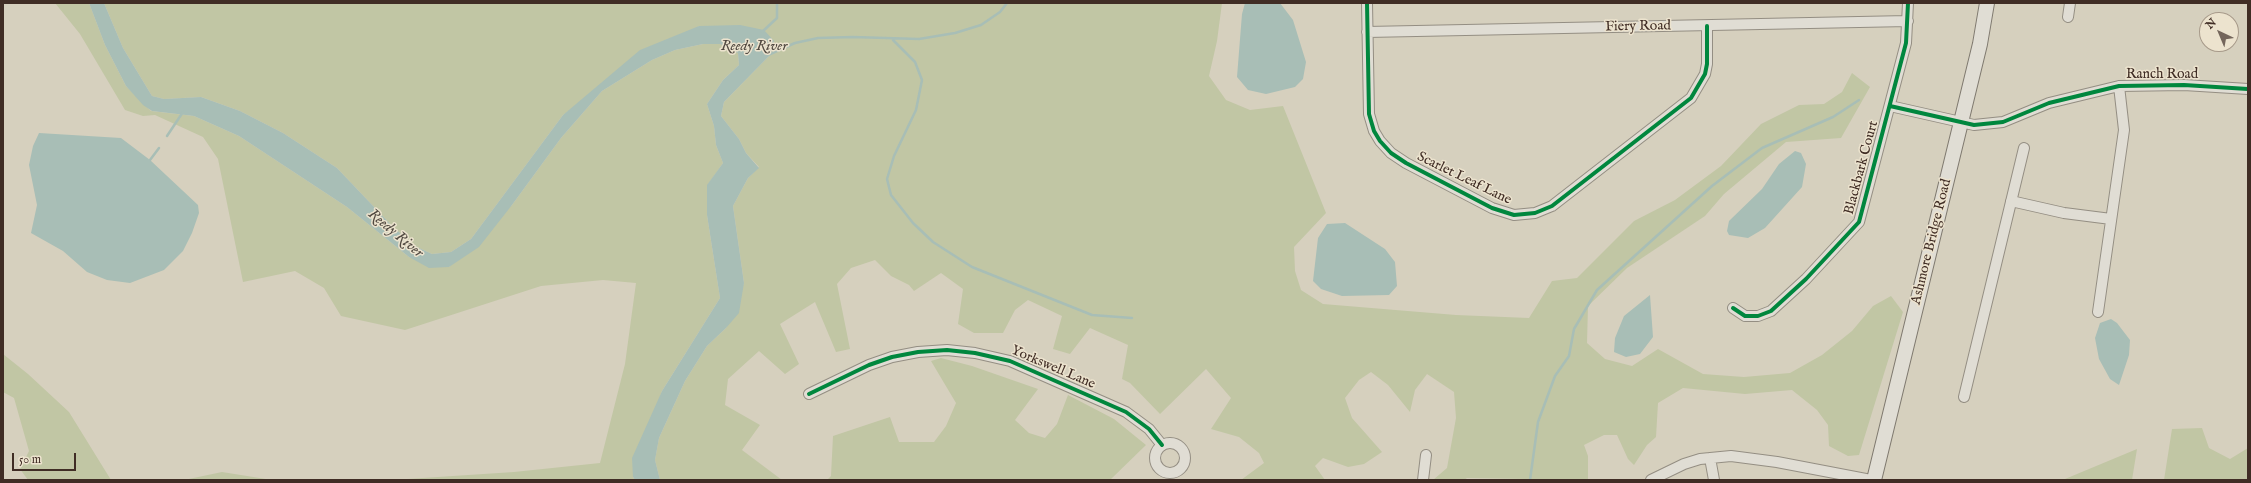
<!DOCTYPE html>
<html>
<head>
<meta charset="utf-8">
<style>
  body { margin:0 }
  #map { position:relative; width:2251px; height:483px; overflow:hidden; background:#d6d0be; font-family:"IM FELL English",serif }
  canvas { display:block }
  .frame { position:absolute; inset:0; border:4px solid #402d25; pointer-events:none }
  .north { position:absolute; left:2199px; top:12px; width:40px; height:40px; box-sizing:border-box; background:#ece3ce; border:1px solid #a79a8a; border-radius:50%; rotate:316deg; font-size:11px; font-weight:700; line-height:16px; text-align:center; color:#402d25 }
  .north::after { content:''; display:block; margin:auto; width:14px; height:18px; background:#74665b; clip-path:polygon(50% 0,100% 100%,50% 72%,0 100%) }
  .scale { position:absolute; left:12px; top:453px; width:64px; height:18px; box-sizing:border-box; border:2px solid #402d25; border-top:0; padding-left:5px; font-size:12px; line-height:14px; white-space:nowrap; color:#402d25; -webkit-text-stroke:3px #ece3ce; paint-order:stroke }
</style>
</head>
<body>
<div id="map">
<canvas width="2251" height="483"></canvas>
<div class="frame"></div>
<div class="north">N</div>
<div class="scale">50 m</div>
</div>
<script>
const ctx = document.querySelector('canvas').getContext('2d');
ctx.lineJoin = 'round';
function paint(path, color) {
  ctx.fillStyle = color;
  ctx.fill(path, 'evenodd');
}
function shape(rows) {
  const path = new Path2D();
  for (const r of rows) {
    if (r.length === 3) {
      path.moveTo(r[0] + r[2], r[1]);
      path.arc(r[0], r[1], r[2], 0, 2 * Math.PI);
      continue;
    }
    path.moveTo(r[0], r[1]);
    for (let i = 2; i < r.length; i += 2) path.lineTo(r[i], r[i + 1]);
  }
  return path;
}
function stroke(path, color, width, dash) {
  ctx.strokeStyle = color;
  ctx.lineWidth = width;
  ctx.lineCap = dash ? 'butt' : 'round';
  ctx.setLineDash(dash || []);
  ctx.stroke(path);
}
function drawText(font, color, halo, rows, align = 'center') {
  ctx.font = font + ' "IM FELL English",serif';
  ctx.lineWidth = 3;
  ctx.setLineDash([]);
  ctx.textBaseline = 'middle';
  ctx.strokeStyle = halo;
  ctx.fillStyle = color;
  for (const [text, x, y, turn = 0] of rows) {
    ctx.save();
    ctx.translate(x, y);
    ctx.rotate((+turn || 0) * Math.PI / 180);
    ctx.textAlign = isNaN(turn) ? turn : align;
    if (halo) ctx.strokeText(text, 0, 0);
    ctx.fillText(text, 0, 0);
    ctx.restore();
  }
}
const green = shape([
  [55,3,89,3,105,45,126,86,151,111,194,116,239,136,347,207,409,257,449,267,512,205,561,138,602,91,652,60,675,50,703,44,720,44,738,53,739,65,723,80,707,104,714,126,716,145,723,163,707,186,707,215,720,298,662,391,633,477,635,480,392,480,514,472,600,463,625,364,636,283,603,280,541,286,405,330,341,316,324,288,295,271,243,282,218,159,203,137,155,115,143,116,125,110,80,34],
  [104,3,1222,3,1217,41,1209,76,1226,100,1250,110,1283,106,1326,213,1294,247,1295,271,1301,290,1323,304,1456,315,1529,318,1552,281,1577,278,1634,221,1675,200,1721,166,1761,124,1799,105,1824,104,1842,92,1852,73,1870,87,1841,138,1786,142,1724,194,1705,216,1627,268,1588,306,1587,343,1605,359,1632,366,1658,349,1703,374,1744,377,1790,373,1822,355,1852,331,1873,306,1891,296,1903,312,1859,455,1848,456,1829,446,1828,425,1817,410,1792,390,1745,394,1683,388,1658,403,1656,437,1647,445,1634,465,1628,459,1617,435,1604,435,1584,445,1588,456,1588,480,1467,478,1464,480,1433,480,1447,468,1456,418,1454,392,1427,374,1415,390,1410,412,1388,385,1371,372,1359,380,1345,398,1352,418,1382,452,1364,464,1348,467,1323,458,1315,466,1325,480,1241,480,1264,463,1259,453,1239,437,1211,429,1231,398,1206,369,1160,414,1130,383,1122,379,1128,345,1090,328,1070,354,1053,349,1062,316,1028,300,1015,310,1003,333,974,333,958,324,963,289,941,273,914,291,909,285,891,276,875,260,851,268,837,284,850,349,836,352,815,302,780,324,799,364,785,374,759,351,728,379,725,405,760,425,742,450,782,480,660,480,655,460,659,438,685,381,707,346,726,328,744,283,733,206,748,178,759,167,746,153,739,139,721,116,724,102,771,54,699,26,563,115,471,239,451,252,432,254,417,247,395,229,337,168,283,133,240,111,201,97,164,99,152,96,123,48],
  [3,354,28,374,69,412,111,480,28,480,20,469,29,451,14,398,3,392],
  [941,358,972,366,1038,389,1015,420,1029,433,1045,438,1057,424,1068,395,1114,419,1146,445,1110,480,827,480,831,476,833,436,890,417,899,442,934,442,946,426,956,403,931,361],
  [2202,428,2209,448,2230,459,2248,448,2248,480,2164,480,2172,429],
  [2137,449,2132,480,2065,480,2065,479],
  [222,472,272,480,184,480]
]);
const water = shape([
  [89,3,104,3,123,48,152,96,164,99,201,97,240,111,283,133,337,168,395,229,417,247,432,254,451,252,471,239,563,115,640,50,699,26,740,25,764,30,774,41,771,54,724,102,721,116,739,139,746,153,759,168,748,178,733,206,744,283,739,313,726,328,707,346,685,381,659,438,655,460,660,480,635,480,633,477,632,458,662,391,720,298,707,215,707,185,723,163,716,145,714,126,707,104,723,80,739,65,738,53,720,44,703,44,675,50,652,60,602,91,561,138,512,205,479,247,449,267,429,268,409,257,347,207,239,136,194,116,152,111,143,105,126,86,105,45],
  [1245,3,1280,3,1293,20,1306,62,1303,79,1295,87,1266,94,1248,90,1237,77,1242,14],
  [39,133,121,138,150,160,198,205,199,213,192,233,183,251,164,270,130,283,107,280,87,272,63,251,31,233,37,205,29,165,33,146],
  [1795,151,1801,153,1806,164,1802,187,1765,228,1748,238,1729,235,1727,231,1729,221,1762,189,1779,164],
  [1345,223,1385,249,1395,262,1397,286,1389,295,1342,296,1321,289,1313,281,1318,238,1327,224],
  [1650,295,1653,337,1640,354,1626,357,1614,352,1615,338,1624,316],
  [2111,319,2117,323,2130,340,2129,355,2119,385,2110,379,2099,359,2095,338,2100,323]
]);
const stream = shape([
  [762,32,777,18,777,3],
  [893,40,915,62,922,80,916,110,894,156,887,179,891,195,913,223,933,242,972,267,1092,315,1132,318],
  [768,55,795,43,818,38,853,37,919,39,955,33,981,25,1000,12,1007,3],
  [167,136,183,112],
  [150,160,159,148],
  [1530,480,1538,422,1555,376,1569,356,1574,329,1597,290,1712,186,1762,148,1833,117,1859,100]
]);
const street = shape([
  [1367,3,1369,114,1374,131,1380,141,1391,153,1406,163,1492,208,1514,215,1535,213,1552,206,1691,98,1705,74,1707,64,1707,26],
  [2068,17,2070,3],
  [1367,32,1908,21],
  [1890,106,1974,125,2003,122,2049,103,2119,86,2184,85,2248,89],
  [2011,201,2064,213,2111,219],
  [1733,308,1745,316,1758,316,1771,311,1806,279,1859,222,1906,43,1908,3],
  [2098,312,2124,130,2119,86],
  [809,394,869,365,892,357,918,352,947,350,975,353,1010,361,1126,412,1149,429,1162,445],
  [1964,397,2024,148],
  [1170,458,15],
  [1710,458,1714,480],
  [1423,480,1426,455],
  [1651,480,1684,464,1700,459,1731,456,1777,462,1871,480]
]);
const secondary = shape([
  [1874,480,1980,44,1987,3]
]);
const cycleway = shape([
  [1367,3,1369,114,1374,131,1380,141,1391,153,1406,163,1492,208,1514,215,1535,213,1552,206,1691,98,1705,74,1707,64,1707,26],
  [1890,106,1974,125,2003,122,2049,103,2119,86,2184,85,2248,89],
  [1733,308,1745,316,1758,316,1771,311,1806,279,1859,222,1906,43,1908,3],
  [809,394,869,365,892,357,918,352,947,350,975,353,1010,361,1126,412,1149,429,1162,445]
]);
const streetNames = [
  ["Fiery Road",1638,27,-1],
  ["Ranch Road",2162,75],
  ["Blackbark Court",1862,168,-75],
  ["Scarlet Leaf Lane",1464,179,26],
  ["Ashmore Bridge Road",1932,242,-76],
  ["Yorkswell Lane",1053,368,23]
];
const waterNames = [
  ["Reedy River",754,47],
  ["Reedy River",395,234,40]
];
paint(green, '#c1c6a4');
paint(water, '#a8beb6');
stroke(stream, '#a8beb6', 2.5);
stroke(street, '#948e83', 12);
stroke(secondary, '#7f796f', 16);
stroke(street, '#e0ddd4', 10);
stroke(secondary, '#e0ddd4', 14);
stroke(cycleway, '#00873e', 4);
drawText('14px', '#402d25', '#ece3ce', streetNames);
drawText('italic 15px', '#514941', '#ece3ce', waterNames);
</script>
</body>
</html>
